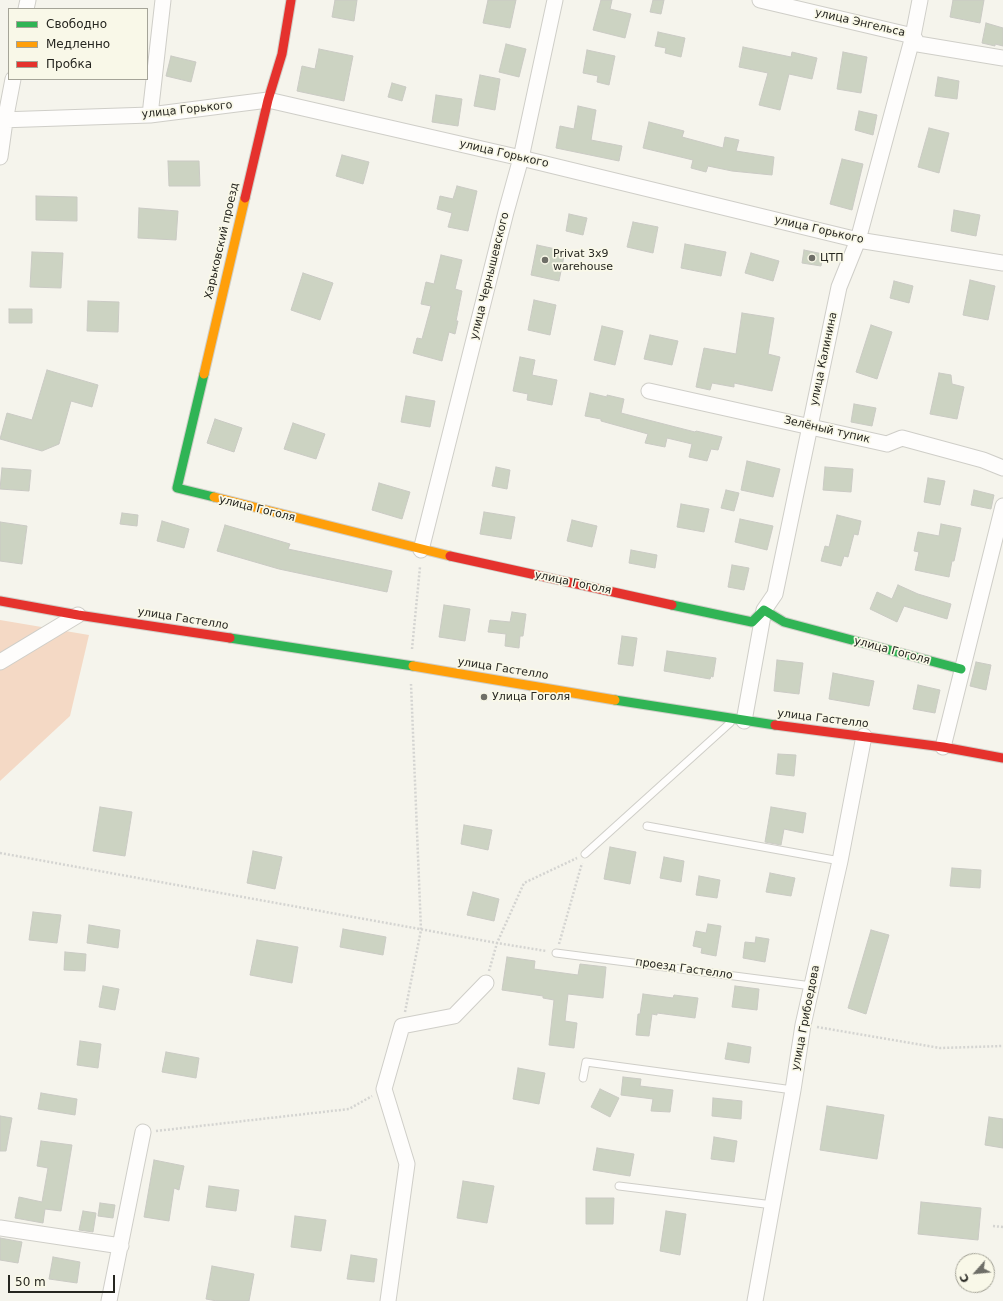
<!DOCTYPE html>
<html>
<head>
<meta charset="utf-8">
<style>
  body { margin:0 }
  #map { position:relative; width:1003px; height:1301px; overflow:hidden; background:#f5f4ec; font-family:"DejaVu Sans",sans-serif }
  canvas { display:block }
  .legend { position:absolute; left:8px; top:8px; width:140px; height:72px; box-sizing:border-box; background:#f9f8e8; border:1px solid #a5a498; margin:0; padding:5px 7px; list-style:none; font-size:12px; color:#262620 }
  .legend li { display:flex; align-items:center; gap:8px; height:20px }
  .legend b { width:20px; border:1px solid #a5a498 }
  .north { position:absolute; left:955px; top:1253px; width:40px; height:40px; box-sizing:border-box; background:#f9f8e8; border:1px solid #a5a498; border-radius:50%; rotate:243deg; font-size:11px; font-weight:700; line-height:16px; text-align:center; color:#262620 }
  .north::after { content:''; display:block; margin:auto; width:14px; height:18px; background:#6e6e67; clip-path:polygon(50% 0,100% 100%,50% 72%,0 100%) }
  .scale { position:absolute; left:8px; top:1275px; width:107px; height:18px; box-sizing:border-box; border:2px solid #262620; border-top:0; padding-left:5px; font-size:12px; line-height:14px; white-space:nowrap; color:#262620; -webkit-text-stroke:3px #f9f8e8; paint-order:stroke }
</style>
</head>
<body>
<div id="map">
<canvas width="1003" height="1301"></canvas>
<ul class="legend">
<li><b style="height:5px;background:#30b455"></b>Свободно</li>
<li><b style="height:5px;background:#ff9f0a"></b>Медленно</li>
<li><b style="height:5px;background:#e5322d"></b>Пробка</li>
</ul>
<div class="north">С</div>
<div class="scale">50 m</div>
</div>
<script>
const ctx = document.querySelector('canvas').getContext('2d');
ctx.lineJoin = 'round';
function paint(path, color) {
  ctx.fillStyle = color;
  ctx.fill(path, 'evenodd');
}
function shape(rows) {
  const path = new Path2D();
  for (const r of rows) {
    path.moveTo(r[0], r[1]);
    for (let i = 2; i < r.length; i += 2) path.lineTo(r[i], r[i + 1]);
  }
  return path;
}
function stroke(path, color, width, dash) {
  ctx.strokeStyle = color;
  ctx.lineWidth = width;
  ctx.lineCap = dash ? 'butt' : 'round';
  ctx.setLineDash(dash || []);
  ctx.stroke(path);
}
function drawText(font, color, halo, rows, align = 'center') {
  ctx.font = font + ' "DejaVu Sans",sans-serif';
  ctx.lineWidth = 3.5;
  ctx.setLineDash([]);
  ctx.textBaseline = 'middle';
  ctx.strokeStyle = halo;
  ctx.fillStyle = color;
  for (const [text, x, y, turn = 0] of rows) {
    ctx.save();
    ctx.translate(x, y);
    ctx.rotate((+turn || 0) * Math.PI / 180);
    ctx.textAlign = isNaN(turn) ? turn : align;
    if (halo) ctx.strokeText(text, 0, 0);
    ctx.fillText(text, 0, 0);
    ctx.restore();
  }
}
const green = shape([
  [0,620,89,635,70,716,0,781]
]);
const building = shape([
  [335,0,357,0,354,21,332,17,335,0],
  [488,0,516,0,510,28,483,23,488,0],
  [601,0,612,0,610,9,631,14,625,38,593,30,601,0],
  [653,0,664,0,661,14,650,12,653,0],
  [953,0,984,0,980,23,950,17,953,0],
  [986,23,1003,28,1003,46,995,44,995,46,982,43,986,23],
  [658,32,685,38,681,57,665,53,666,48,655,46,658,32],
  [506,44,526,49,519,77,499,72,506,44],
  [743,47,791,57,792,52,817,58,812,79,789,74,780,110,759,105,768,73,739,67,743,47],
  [319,49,353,56,344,101,297,91,302,66,315,69,319,49],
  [587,50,615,56,609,85,597,82,598,76,583,73,587,50],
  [843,52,867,57,861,93,837,89,843,52],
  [171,56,196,62,191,82,166,76,171,56],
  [480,75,500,79,495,110,474,106,480,75],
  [938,77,959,81,957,99,935,96,938,77],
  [392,83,406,87,402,101,388,97,392,83],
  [436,95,462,99,458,126,432,122,436,95],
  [578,106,596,110,591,140,622,146,619,161,556,148,560,126,574,129,578,106],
  [859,111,877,115,873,135,855,130,859,111],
  [649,122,684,131,682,137,723,148,725,137,739,140,736,151,774,157,772,175,732,171,708,166,706,172,691,168,693,160,643,148,649,122],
  [929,128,949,133,939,173,918,167,929,128],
  [342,155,369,162,363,184,336,176,342,155],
  [842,159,863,164,852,210,830,204,842,159],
  [168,161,199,161,200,186,169,186,168,161],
  [457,186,477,191,468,231,448,227,452,213,437,209,440,196,453,199,457,186],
  [36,196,77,197,77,221,36,220,36,196],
  [139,208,178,211,176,240,138,238,139,208],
  [954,210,980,215,976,236,951,231,954,210],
  [569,214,587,218,583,235,566,231,569,214],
  [633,222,658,227,653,253,627,247,633,222],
  [685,244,726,252,721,276,681,268,685,244],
  [537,245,565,251,559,281,531,275,537,245],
  [804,250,823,254,821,266,802,263,804,250],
  [32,252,63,253,61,288,30,287,32,252],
  [751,253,779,261,773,281,745,273,751,253],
  [441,255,462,260,455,289,462,291,456,321,458,321,455,334,449,332,442,361,413,353,417,338,422,339,431,306,421,304,426,282,434,284,441,255],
  [303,273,333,283,320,320,291,310,303,273],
  [970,280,995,286,988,320,963,315,970,280],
  [894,281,913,286,909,303,890,298,894,281],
  [534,300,556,305,550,335,528,330,534,300],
  [88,301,119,302,118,332,87,331,88,301],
  [9,309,32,309,32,323,9,323,9,309],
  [742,313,774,318,768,354,780,357,772,391,734,383,734,387,712,383,710,390,696,387,704,348,736,354,742,313],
  [871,325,892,332,877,379,856,372,871,325],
  [602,326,623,331,615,365,594,360,602,326],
  [650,335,678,341,672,365,644,359,650,335],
  [520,357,535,360,532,375,557,380,552,405,527,400,528,394,513,391,520,357],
  [47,370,98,385,92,407,71,401,59,444,42,451,0,439,7,413,32,420,47,370],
  [939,373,951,375,952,384,964,387,957,419,930,414,939,373],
  [590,393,607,397,607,395,624,399,621,413,695,432,696,431,722,437,718,450,711,449,707,461,689,457,692,444,667,438,665,447,645,443,648,434,601,421,601,419,585,416,590,393],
  [406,396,435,401,430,427,401,422,406,396],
  [854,404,876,408,872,426,851,422,854,404],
  [215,419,242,428,234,452,207,443,215,419],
  [293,423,325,434,316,459,284,449,293,423],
  [747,461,780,469,773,497,741,490,747,461],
  [496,467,510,470,507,489,492,486,496,467],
  [825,467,853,469,851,492,823,490,825,467],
  [2,468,31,470,29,491,0,489,2,468],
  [928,478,945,481,940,505,924,502,928,478],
  [379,483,410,492,402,519,372,510,379,483],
  [726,490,739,493,734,511,721,508,726,490],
  [974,490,994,495,991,509,971,505,974,490],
  [681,504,709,509,704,532,677,527,681,504],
  [484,512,515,517,511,539,480,534,484,512],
  [122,513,138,515,137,526,120,524,122,513],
  [837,515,861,521,858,535,854,534,848,557,844,556,841,566,821,561,825,546,829,547,837,515],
  [740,519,773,526,767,550,735,542,740,519],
  [572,520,597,526,592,547,567,541,572,520],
  [162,521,189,529,184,548,157,541,162,521],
  [0,522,27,526,22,564,0,561,0,522],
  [941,524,961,528,954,561,952,561,949,577,915,570,919,552,914,551,918,532,939,536,941,524],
  [225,525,290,544,288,549,392,571,387,592,279,569,217,551,225,525],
  [631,550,657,555,655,568,629,563,631,550],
  [732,565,749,568,744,590,728,587,732,565],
  [898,585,918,594,951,604,947,619,904,606,897,622,870,609,877,592,892,599,898,585],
  [444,605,470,609,465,641,439,637,444,605],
  [512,612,526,614,523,636,520,636,519,648,505,646,506,634,488,632,490,620,510,622,512,612],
  [622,636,637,638,633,666,618,664,622,636],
  [667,651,716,658,713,677,711,676,710,679,664,671,667,651],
  [777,660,803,663,799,694,774,691,777,660],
  [976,662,991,665,986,690,970,686,976,662],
  [833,673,874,681,869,706,829,699,833,673],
  [918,685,940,690,935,713,913,709,918,685],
  [778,754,796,755,794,776,776,774,778,754],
  [100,807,132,812,125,856,93,851,100,807],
  [771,807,806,813,803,833,784,829,781,845,765,842,771,807],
  [464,825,492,830,488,850,461,844,464,825],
  [610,847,636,852,630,884,604,879,610,847],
  [253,851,282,857,275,889,247,883,253,851],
  [664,857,684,861,681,882,660,878,664,857],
  [952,868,981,870,980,888,950,886,952,868],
  [770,873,795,878,791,896,766,892,770,873],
  [699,876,720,880,717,898,696,895,699,876],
  [473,892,499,899,494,921,467,915,473,892],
  [33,912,61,915,57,943,29,940,33,912],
  [708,924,721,926,716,956,701,953,702,948,693,946,696,931,706,933,708,924],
  [89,925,120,930,118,948,87,943,89,925],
  [343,929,386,937,383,955,340,947,343,929],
  [871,930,889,935,866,1014,848,1008,871,930],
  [756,937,769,939,765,962,743,958,745,942,755,943,756,937],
  [257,940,298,947,292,983,250,975,257,940],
  [65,952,86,954,85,971,64,970,65,952],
  [507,957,535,961,534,969,578,975,580,964,606,967,603,998,568,994,565,1021,577,1023,574,1048,549,1045,554,1000,543,998,543,996,502,990,507,957],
  [103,986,119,989,115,1010,99,1007,103,986],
  [735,986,759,989,757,1010,732,1007,735,986],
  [643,994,673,998,674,995,698,998,695,1018,657,1013,657,1015,652,1014,649,1036,636,1035,638,1014,640,1014,643,994],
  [80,1041,101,1044,98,1068,77,1065,80,1041],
  [728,1043,751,1047,749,1063,725,1059,728,1043],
  [166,1052,199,1058,196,1078,162,1072,166,1052],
  [518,1068,545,1073,539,1104,513,1099,518,1068],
  [623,1077,641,1079,640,1086,673,1090,670,1112,651,1111,653,1099,621,1095,623,1077],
  [600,1089,619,1098,610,1117,591,1107,600,1089],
  [41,1093,77,1099,75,1115,38,1109,41,1093],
  [713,1098,742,1101,741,1119,712,1116,713,1098],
  [827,1106,884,1115,877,1159,820,1150,827,1106],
  [0,1116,12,1118,6,1151,0,1151,0,1116],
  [989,1117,1003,1119,1003,1148,985,1145,989,1117],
  [714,1137,737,1141,734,1162,711,1159,714,1137],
  [41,1141,72,1145,61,1211,45,1209,43,1223,15,1218,19,1197,42,1202,48,1168,37,1166,41,1141],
  [597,1148,634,1154,630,1176,593,1170,597,1148],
  [154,1160,184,1166,179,1190,174,1188,169,1221,144,1217,154,1160],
  [463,1181,494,1186,487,1223,457,1218,463,1181],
  [209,1186,239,1190,236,1211,206,1207,209,1186],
  [586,1198,614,1198,613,1224,586,1224,586,1198],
  [921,1202,981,1208,978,1240,918,1234,921,1202],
  [100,1203,115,1205,113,1218,98,1216,100,1203],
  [83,1211,96,1213,93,1232,79,1230,83,1211],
  [666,1211,686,1214,680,1255,660,1251,666,1211],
  [295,1216,326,1220,321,1251,291,1247,295,1216],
  [0,1238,22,1242,18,1263,0,1260,0,1238],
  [351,1255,377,1259,374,1282,347,1279,351,1255],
  [53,1257,80,1262,77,1283,49,1279,53,1257],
  [212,1266,254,1274,249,1301,217,1301,206,1299,212,1266]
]);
const path = shape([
  [412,649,420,567],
  [0,853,497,943,546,951],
  [559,944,582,863],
  [489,971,497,943,524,883,577,858],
  [405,1012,421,930,411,684],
  [817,1027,940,1048,1003,1046],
  [156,1131,349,1109,372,1096],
  [993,1226,1003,1227]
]);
const lane = shape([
  [647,826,840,861],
  [585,854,730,723],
  [556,953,812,986],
  [583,1078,586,1062,793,1090],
  [619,1186,773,1205]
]);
const street = shape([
  [760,0,913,36,918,44,1003,58],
  [26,9,28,0],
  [150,115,163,0],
  [0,120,150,115,268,100,521,158,858,240,1003,263],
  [0,157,5,121,13,79],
  [649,391,887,444,902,438,983,460,1003,468],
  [421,550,506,212,521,158,555,0],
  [0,662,78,615],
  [744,721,764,610,775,594,839,287,858,240,913,36,920,0],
  [943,747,1003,506],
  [0,1228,121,1246],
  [109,1301,143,1132],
  [388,1301,407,1164,384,1089,402,1026,454,1016,486,983],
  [755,1301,793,1090,803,1025,840,861,864,736]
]);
const fast = shape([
  [204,374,177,488,214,497],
  [672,605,752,622,764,610,784,622,961,669],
  [230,638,413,666],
  [615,700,775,725]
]);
const slow = shape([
  [204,374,245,198],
  [214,497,450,556],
  [413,666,615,700]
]);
const jam = shape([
  [245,198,268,100,282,54,291,0],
  [450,556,672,605],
  [0,601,78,615,230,638],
  [775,725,943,747,1003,758]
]);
const markers = [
  [812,258,4,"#6e6e67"],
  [545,260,4,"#6e6e67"],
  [484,697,4,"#6e6e67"]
];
const streetNames = [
  ["улица Энгельса",860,23,13],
  ["улица Горького",187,110,-6],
  ["улица Горького",504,154,13],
  ["улица Горького",819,230,13],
  ["Харьковский проезд",222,241,-77],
  ["улица Чернышевского",490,276,-76],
  ["улица Калинина",824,359,-78],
  ["Зелёный тупик",827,430,13],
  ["улица Гоголя",257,509,14],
  ["улица Гоголя",573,583,12],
  ["улица Гастелло",183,619,9],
  ["улица Гоголя",892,651,15],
  ["улица Гастелло",503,669,9],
  ["улица Гастелло",823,719,7],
  ["проезд Гастелло",684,969,8],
  ["улица Грибоедова",806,1018,-79]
];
const poiNames = [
  ["Privat 3x9",553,254],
  ["warehouse",553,267],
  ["ЦТП",820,258],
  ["Улица Гоголя",492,697]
];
paint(green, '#f4d9c5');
paint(building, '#ccd3c2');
stroke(building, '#cacac4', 1);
stroke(lane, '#cfcec8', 9);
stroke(street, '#cfcec8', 17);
stroke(fast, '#cfcec8', 11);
stroke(slow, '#cfcec8', 11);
stroke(jam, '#cfcec8', 11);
stroke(path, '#d4d4d1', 2.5, [2, 2]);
stroke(lane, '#fefdfc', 7);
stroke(street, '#fefdfc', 15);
stroke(fast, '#30b455', 9);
stroke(slow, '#ff9f0a', 9);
stroke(jam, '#e5322d', 9);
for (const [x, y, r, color] of markers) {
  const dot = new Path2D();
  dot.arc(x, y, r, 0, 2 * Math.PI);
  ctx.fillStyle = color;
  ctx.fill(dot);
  stroke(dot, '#f9f8e8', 1.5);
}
drawText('11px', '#262620', '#f9f8e8', streetNames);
drawText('11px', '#262620', '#f9f8e8', poiNames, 'left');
</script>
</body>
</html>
